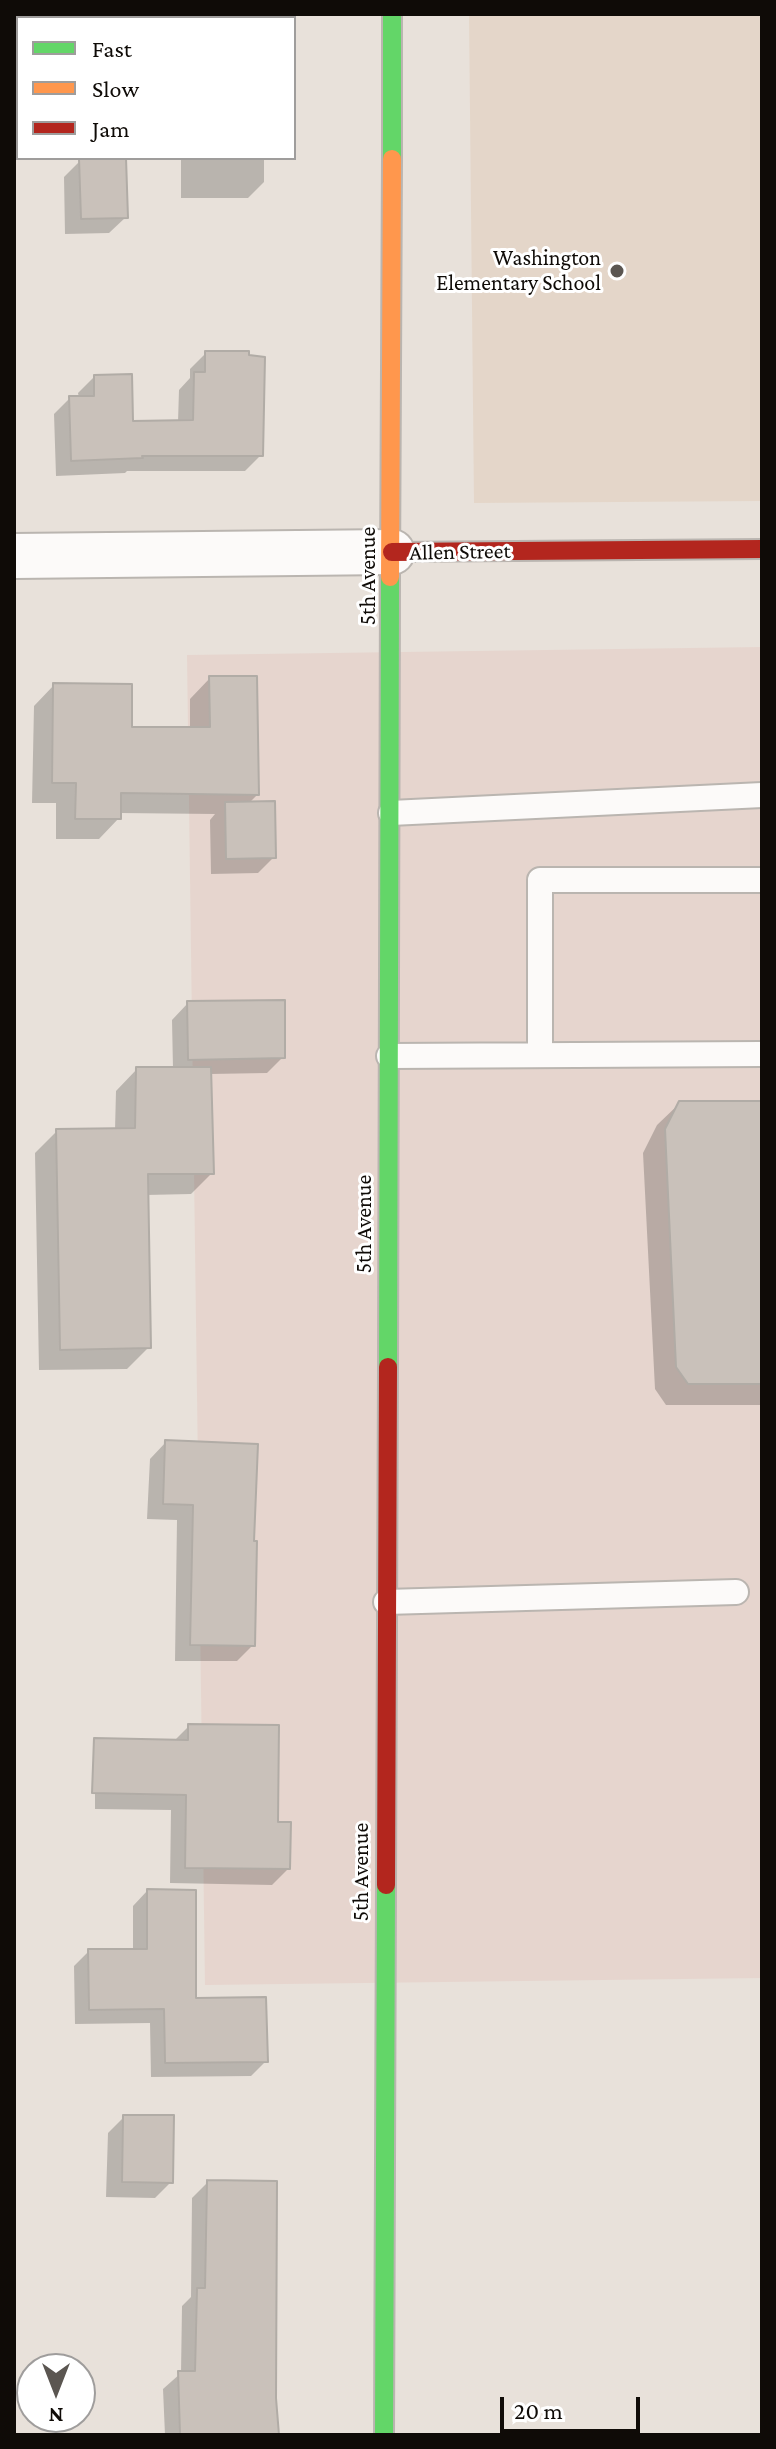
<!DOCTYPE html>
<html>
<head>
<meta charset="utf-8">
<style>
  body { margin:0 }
  #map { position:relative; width:776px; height:2449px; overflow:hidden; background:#e8e1da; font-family:"Crimson Pro",serif }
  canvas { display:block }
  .frame { position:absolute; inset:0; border:16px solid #0f0b07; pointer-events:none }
  .legend { position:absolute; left:16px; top:16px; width:280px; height:144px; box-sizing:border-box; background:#fff; border:2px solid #9f9d9c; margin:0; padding:10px 14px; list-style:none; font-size:24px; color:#0f0b07 }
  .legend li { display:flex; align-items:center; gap:16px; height:40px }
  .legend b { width:40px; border:2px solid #9f9d9c }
  .north { position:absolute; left:16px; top:2353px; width:80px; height:80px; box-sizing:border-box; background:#fff; border:2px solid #9f9d9c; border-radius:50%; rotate:180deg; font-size:22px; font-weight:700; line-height:32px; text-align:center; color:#0f0b07 }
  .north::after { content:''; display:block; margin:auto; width:28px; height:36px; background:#5b5651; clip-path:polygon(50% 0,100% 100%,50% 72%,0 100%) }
  .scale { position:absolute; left:500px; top:2397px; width:140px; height:36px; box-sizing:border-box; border:4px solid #0f0b07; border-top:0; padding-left:10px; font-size:24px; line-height:28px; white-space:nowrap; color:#0f0b07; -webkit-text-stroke:6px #fff; paint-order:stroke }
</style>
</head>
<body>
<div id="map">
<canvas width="776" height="2449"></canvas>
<div class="frame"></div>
<ul class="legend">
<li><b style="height:10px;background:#63d668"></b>Fast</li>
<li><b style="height:10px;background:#ff974d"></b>Slow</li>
<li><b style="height:10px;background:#b3261e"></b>Jam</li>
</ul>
<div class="north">N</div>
<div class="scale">20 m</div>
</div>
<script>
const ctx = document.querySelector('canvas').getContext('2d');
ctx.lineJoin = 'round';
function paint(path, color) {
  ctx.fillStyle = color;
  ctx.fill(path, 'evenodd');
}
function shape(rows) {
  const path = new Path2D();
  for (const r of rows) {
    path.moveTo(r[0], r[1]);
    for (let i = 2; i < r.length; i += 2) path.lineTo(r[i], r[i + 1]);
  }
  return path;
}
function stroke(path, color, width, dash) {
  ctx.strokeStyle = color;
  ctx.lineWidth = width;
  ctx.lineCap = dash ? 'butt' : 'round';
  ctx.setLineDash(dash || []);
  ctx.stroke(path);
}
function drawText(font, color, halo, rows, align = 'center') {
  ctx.font = font + ' "Crimson Pro",serif';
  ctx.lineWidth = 6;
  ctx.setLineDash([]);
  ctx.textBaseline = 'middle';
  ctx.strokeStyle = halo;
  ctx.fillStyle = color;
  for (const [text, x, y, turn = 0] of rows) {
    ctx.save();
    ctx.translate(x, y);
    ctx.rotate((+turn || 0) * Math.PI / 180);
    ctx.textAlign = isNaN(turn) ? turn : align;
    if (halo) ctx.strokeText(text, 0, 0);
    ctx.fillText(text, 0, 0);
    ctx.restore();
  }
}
const built = shape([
  [469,14,762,14,762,501,474,503]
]);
const industrial = shape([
  [762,647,762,1978,205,1985,187,655]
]);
const shadow = shape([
  [193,14,263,14,263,18,193,18],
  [181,158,264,158,264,182,248,198,181,198],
  [80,161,126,217,109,233,65,234,64,177],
  [206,353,247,357,261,455,245,471,127,471,125,473,56,476,54,414,70,398,79,398,78,393,94,377,131,423,178,422,179,390,190,378,190,369],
  [210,678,257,795,248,804,274,857,258,873,211,874,210,820,215,814,119,813,119,818,99,839,56,839,56,803,32,803,34,706,54,685,130,729,190,729,190,699],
  [188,1003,283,1057,267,1073,210,1074,212,1173,191,1194,146,1195,149,1347,127,1369,39,1370,35,1153,57,1131,115,1130,116,1091,137,1069,173,1069,172,1020],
  [680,1103,762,1103,762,1405,666,1405,655,1389,643,1153,657,1125],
  [166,1442,252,1543,253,1645,237,1661,175,1661,177,1520,147,1519,150,1459],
  [189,1726,276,1824,288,1869,272,1885,170,1883,171,1810,95,1809,95,1756,173,1742],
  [147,1891,194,2000,266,2061,251,2076,151,2077,150,2023,75,2024,74,1966,89,1951,133,1951,133,1906],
  [124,2117,171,2182,155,2198,106,2197,108,2133],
  [208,2182,275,2435,165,2435,163,2389,181,2373,182,2306,191,2297,192,2198]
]);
const building = shape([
  [126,158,128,218,81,219,79,159,126,158],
  [205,351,249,351,249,355,265,357,263,456,142,456,143,458,71,461,69,396,94,396,94,375,132,374,133,421,193,420,194,372,205,372,205,351],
  [209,676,257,676,259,795,121,793,121,819,75,819,76,783,52,783,53,683,132,684,132,727,210,727,209,676],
  [275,801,276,858,226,859,225,802,275,801],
  [285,1000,285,1058,188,1060,187,1001,285,1000],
  [136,1067,211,1067,214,1174,148,1174,151,1348,60,1350,56,1129,135,1128,136,1067],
  [679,1101,762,1101,762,1384,688,1384,676,1367,665,1129,679,1101],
  [165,1440,258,1444,254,1541,257,1541,255,1646,190,1645,193,1505,163,1504,165,1440],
  [188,1724,279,1725,278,1822,291,1822,290,1869,185,1868,186,1795,92,1793,94,1738,188,1740,188,1724],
  [147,1889,196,1890,196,1998,266,1997,268,2062,165,2063,164,2009,89,2010,88,1949,147,1949,147,1889],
  [123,2115,174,2115,173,2183,122,2182,123,2115],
  [207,2180,277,2181,276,2398,279,2435,180,2435,178,2371,195,2371,197,2288,205,2288,207,2180]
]);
const lane = shape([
  [391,813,762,795],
  [540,1055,540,880,762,880],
  [389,1056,762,1054],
  [386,1602,736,1592]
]);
const street = shape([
  [14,556,392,552]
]);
const fast = shape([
  [392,159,392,14],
  [388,1367,390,577],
  [384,2435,386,1885]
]);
const slow = shape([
  [390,577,392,159]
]);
const jam = shape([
  [392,552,762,549],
  [386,1885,388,1367]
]);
const markers = [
  [617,271,8,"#5b5651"]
];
const poiNames = [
  ["Washington",601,258],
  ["Elementary School",601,283]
];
const streetNames = [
  ["Allen Street",460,552,-1],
  ["5th Avenue",368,576,-90],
  ["5th Avenue",364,1224,-90],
  ["5th Avenue",361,1872,-90]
];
paint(built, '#e4d6c9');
paint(industrial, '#e6d5ce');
paint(shadow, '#0003');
paint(building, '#c9c1ba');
stroke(building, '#b1aca6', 2);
stroke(lane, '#bab5b0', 28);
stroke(street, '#bab5b0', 48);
stroke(fast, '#bab5b0', 22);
stroke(slow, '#bab5b0', 22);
stroke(jam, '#bab5b0', 22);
stroke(lane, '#fcfaf9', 24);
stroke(street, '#fcfaf9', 44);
stroke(fast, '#63d668', 18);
stroke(slow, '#ff974d', 18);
stroke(jam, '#b3261e', 18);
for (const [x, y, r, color] of markers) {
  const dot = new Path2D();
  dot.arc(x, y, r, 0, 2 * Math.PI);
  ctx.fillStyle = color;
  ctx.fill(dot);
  stroke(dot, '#fff', 3);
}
drawText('22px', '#0f0b07', '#fff', poiNames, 'right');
drawText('22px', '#0f0b07', '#fff', streetNames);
</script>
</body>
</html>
